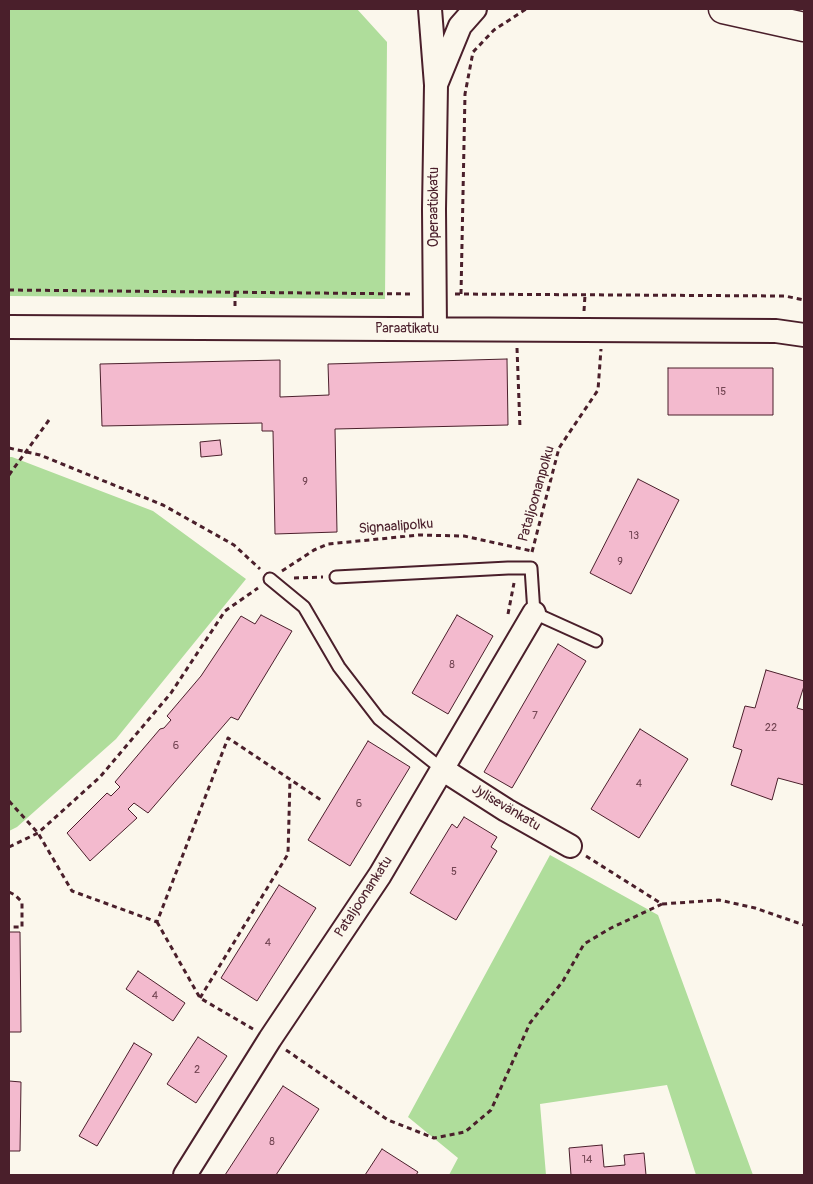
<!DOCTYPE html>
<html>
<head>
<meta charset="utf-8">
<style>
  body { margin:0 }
  #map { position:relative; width:813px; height:1184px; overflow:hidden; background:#fbf7ec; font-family:Pangolin,sans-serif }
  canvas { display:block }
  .frame { position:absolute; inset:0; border:10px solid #4a1f2b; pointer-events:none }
</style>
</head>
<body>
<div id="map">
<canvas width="813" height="1184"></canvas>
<div class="frame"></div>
</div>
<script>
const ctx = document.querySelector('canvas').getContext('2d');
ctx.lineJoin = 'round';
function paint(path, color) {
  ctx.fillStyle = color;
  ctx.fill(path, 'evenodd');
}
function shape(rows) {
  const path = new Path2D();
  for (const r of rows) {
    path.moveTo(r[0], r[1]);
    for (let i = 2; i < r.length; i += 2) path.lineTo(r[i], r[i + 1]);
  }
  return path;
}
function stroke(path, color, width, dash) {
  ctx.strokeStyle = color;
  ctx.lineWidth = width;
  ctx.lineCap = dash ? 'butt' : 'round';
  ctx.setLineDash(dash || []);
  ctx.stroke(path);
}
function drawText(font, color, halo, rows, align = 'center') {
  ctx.font = font + ' Pangolin,sans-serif';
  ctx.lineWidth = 5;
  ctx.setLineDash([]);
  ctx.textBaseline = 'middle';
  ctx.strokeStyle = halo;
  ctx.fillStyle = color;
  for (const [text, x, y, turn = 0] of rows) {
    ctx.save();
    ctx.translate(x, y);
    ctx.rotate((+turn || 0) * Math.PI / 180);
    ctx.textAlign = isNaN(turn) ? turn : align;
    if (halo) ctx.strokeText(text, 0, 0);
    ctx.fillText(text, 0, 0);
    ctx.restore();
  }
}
const green = shape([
  [9,9,357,9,387,42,385,299,9,296],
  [9,457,12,457,153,511,246,579,116,739,17,827,9,831],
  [550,855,658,915,753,1175,696,1175,667,1085,540,1104,546,1175,449,1175,458,1158,408,1117]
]);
const building = shape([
  [507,359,508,425,335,429,337,532,275,534,273,431,262,431,262,423,102,426,100,364,280,360,280,397,329,395,328,364,507,359],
  [668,368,773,368,773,415,668,415,668,368],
  [220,440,222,455,201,457,200,442,220,440],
  [638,479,679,500,631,594,590,573,638,479],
  [261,615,292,631,238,720,231,717,148,813,134,803,128,809,137,818,90,861,67,833,107,793,111,796,120,787,115,782,160,729,164,728,171,720,167,716,201,676,241,616,255,624,261,615],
  [457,615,493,636,448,714,412,693,457,615],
  [558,644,586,661,512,788,484,772,558,644],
  [766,670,804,681,804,686,797,708,804,710,804,785,778,778,772,800,731,785,742,750,733,747,745,706,755,708,766,670],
  [640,729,688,759,639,838,591,809,640,729],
  [368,741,410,767,350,866,308,840,368,741],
  [464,817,497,837,491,847,497,851,456,920,410,893,452,824,457,828,464,817],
  [279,885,316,908,257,1001,221,978,279,885],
  [9,932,20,932,21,1032,9,1032,9,932],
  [138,971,185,1003,173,1021,126,989,138,971],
  [198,1037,227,1056,196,1103,167,1084,198,1037],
  [134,1043,152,1054,97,1146,79,1136,134,1043],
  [9,1081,21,1082,20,1151,9,1151,9,1081],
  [283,1086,319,1109,276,1175,225,1175,283,1086],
  [602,1145,604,1167,625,1165,624,1155,644,1153,646,1175,571,1175,569,1148,602,1145],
  [382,1149,418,1172,416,1175,365,1175,382,1149]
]);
const path = shape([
  [9,290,414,294],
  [235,292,235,309],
  [455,294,785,296,804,300],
  [461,294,465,94,473,52,494,30,526,9],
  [584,311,585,295],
  [517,348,520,428],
  [9,448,40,455,163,505,234,545,260,569],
  [9,475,49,420],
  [532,552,559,448,598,390,601,349],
  [282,571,314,550,328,544,419,535,464,536,532,551,531,552],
  [294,578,323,577],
  [508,614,514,583],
  [9,801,38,833,72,891,157,922,228,738,321,800],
  [9,847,38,833,100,777,171,693,225,611,258,588],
  [586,856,662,904,719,900,755,908,804,925],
  [9,892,15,895,22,902,22,927,9,927],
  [157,922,200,998,253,1029],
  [200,998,288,854,290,780],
  [286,1050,388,1120,434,1138,465,1132,491,1110,530,1023,563,981,584,944,611,928,662,904]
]);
const service = shape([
  [336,577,508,568,531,568,534,613,596,641],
  [270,579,304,607,339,667,379,719,442,769]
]);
const minor = shape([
  [430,9,436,85,434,209,435,329],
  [437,82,460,26,475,9],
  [9,327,776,331,804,335],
  [442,769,506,810,570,846],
  [185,1175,270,1039,380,875,534,613]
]);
const secondary = shape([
  [723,9,804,27]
]);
const numberNames = [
  ["15",721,392],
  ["9",305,482],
  ["13",634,536],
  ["9",620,562],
  ["8",452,665],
  ["7",535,716],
  ["22",771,728],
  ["6",176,746],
  ["4",639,784],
  ["6",359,804],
  ["5",454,872],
  ["4",268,943],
  ["4",155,996],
  ["2",197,1070],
  ["8",272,1142],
  ["14",587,1160]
];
const streetNames = [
  ["Operaatiokatu",434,207,-90],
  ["Paraatikatu",407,329],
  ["Pataljoonanpolku",537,494,-74],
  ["Signaalipolku",396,527,-4],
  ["Jylisevänkatu",506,808,31],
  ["Pataljoonankatu",364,897,-57]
];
paint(green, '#afdd9b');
paint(building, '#f3bace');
stroke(building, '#4a1f2b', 1);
stroke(service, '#4a1f2b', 15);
stroke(minor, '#4a1f2b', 26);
stroke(secondary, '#4a1f2b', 31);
stroke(path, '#4a1f2b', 3, [5, 4]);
stroke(service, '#fbf7ec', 11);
stroke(minor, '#fbf7ec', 22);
stroke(secondary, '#fbf7ec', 28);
drawText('11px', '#744654', null, numberNames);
drawText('14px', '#4a1f2b', '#fbf7ec', streetNames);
</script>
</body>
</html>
